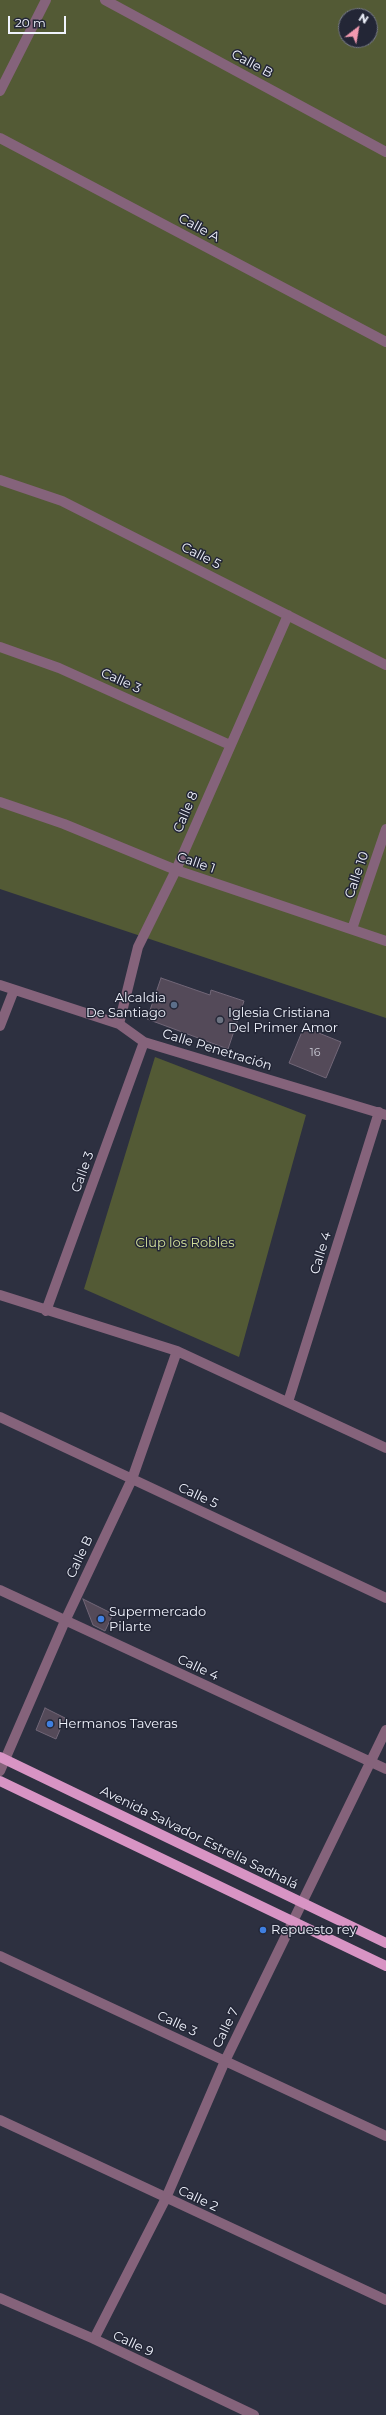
<!DOCTYPE html>
<html>
<head>
<meta charset="utf-8">
<style>
  body { margin:0 }
  #map { position:relative; width:386px; height:2415px; overflow:hidden; background:#2d3040; font-family:Montserrat,sans-serif }
  canvas { display:block }
  .north { position:absolute; left:338px; top:8px; width:40px; height:40px; box-sizing:border-box; background:#232636; border:1px solid #757886; border-radius:50%; rotate:31deg; font-size:11px; font-weight:700; line-height:16px; text-align:center; color:#f0f3fd }
  .north::after { content:''; display:block; margin:auto; width:14px; height:18px; background:#f29ab0; clip-path:polygon(50% 0,100% 100%,50% 72%,0 100%) }
  .scale { position:absolute; left:8px; top:16px; width:58px; height:18px; box-sizing:border-box; border:2px solid #f0f3fd; border-top:0; padding-left:5px; font-size:12px; line-height:14px; white-space:nowrap; color:#f0f3fd; -webkit-text-stroke:3px #232636; paint-order:stroke }
</style>
</head>
<body>
<div id="map">
<canvas width="386" height="2415"></canvas>
<div class="north">N</div>
<div class="scale">20 m</div>
</div>
<script>
const ctx = document.querySelector('canvas').getContext('2d');
ctx.lineJoin = 'round';
function paint(path, color) {
  ctx.fillStyle = color;
  ctx.fill(path, 'evenodd');
}
function shape(rows) {
  const path = new Path2D();
  for (const r of rows) {
    path.moveTo(r[0], r[1]);
    for (let i = 2; i < r.length; i += 2) path.lineTo(r[i], r[i + 1]);
  }
  return path;
}
function stroke(path, color, width, dash) {
  ctx.strokeStyle = color;
  ctx.lineWidth = width;
  ctx.lineCap = dash ? 'butt' : 'round';
  ctx.setLineDash(dash || []);
  ctx.stroke(path);
}
function drawText(font, color, halo, rows, align = 'center') {
  ctx.font = font + ' Montserrat,sans-serif';
  ctx.lineWidth = 3;
  ctx.setLineDash([]);
  ctx.textBaseline = 'middle';
  ctx.strokeStyle = halo;
  ctx.fillStyle = color;
  for (const [text, x, y, turn = 0] of rows) {
    ctx.save();
    ctx.translate(x, y);
    ctx.rotate((+turn || 0) * Math.PI / 180);
    ctx.textAlign = isNaN(turn) ? turn : align;
    if (halo) ctx.strokeText(text, 0, 0);
    ctx.fillText(text, 0, 0);
    ctx.restore();
  }
}
const green = shape([
  [0,0,386,0,386,1018,0,889],
  [346,16,370,16,370,40,346,40],
  [155,1057,306,1115,239,1357,84,1289]
]);
const building = shape([
  [161,978,210,995,211,990,244,1001,228,1049,147,1019,161,978],
  [304,1027,341,1042,326,1078,289,1063,304,1027],
  [83,1599,113,1614,105,1631,93,1625,83,1599],
  [45,1708,65,1718,56,1739,36,1730,45,1708]
]);
const minor = shape([
  [105,0,386,152],
  [0,91,46,0],
  [0,138,386,342],
  [0,480,62,501,386,665],
  [0,647,59,668,230,745],
  [0,802,64,824,176,870,386,941],
  [352,929,386,829],
  [0,985,119,1024,144,1042,386,1115],
  [119,1024,138,947,176,870,288,615],
  [0,1026,14,990],
  [0,1295,177,1351,386,1448],
  [46,1311,144,1042],
  [288,1402,379,1112],
  [0,1417,386,1598],
  [0,1590,386,1769],
  [0,1771,65,1621,132,1479,177,1351],
  [0,1956,386,2136],
  [0,2120,386,2300],
  [0,2298,94,2339,254,2415],
  [94,2339,166,2198,225,2061,386,1730]
]);
const major = shape([
  [0,1757,386,1943],
  [0,1781,386,1966]
]);
const markers = [
  [174,1005,4,"#5c6f8a"],
  [220,1020,4,"#6b7280"],
  [101,1619,4,"#3f7fe0"],
  [50,1724,4,"#3f7fe0"],
  [263,1930,4,"#3f7fe0"]
];
const numberNames = [
  ["16",315,1053]
];
const streetNames = [
  ["Calle B",252,64,28],
  ["Calle A",199,228,28],
  ["Calle 5",201,556,27],
  ["Calle 3",121,681,24],
  ["Calle 8",186,812,-67],
  ["Calle 1",196,863,19],
  ["Calle 10",357,875,-71],
  ["Calle Penetración",217,1050,17],
  ["Calle 3",83,1172,-70],
  ["Calle 4",321,1253,-73],
  ["Calle 5",198,1496,25],
  ["Calle B",80,1557,-65],
  ["Calle 4",198,1668,25],
  ["Avenida Salvador Estrella Sadhalá",199,1838,26],
  ["Calle 3",177,2024,25],
  ["Calle 7",226,2028,-64],
  ["Calle 2",198,2199,25],
  ["Calle 9",133,2344,25]
];
const poiNames = [
  ["Alcaldia",166,998,"right"],
  ["De Santiago",166,1013,"right"],
  ["Iglesia Cristiana",228,1013],
  ["Del Primer Amor",228,1028],
  ["Supermercado",109,1612],
  ["Pilarte",109,1627],
  ["Hermanos Taveras",58,1724],
  ["Repuesto rey",271,1930]
];
const parkNames = [
  ["Clup los Robles",185,1243]
];
paint(green, '#535a35');
paint(building, '#544a59');
stroke(building, '#716677', 1);
stroke(minor, '#85637b', 10);
stroke(major, '#d894c4', 10);
for (const [x, y, r, color] of markers) {
  const dot = new Path2D();
  dot.arc(x, y, r, 0, 2 * Math.PI);
  ctx.fillStyle = color;
  ctx.fill(dot);
  stroke(dot, '#232636', 1.5);
}
drawText('11px', '#c9c9d4', null, numberNames);
drawText('13px', '#f0f3fd', '#232636', streetNames);
drawText('13px', '#f0f3fd', '#232636', poiNames, 'left');
drawText('13px', '#d3e09b', '#232636', parkNames);
</script>
</body>
</html>
